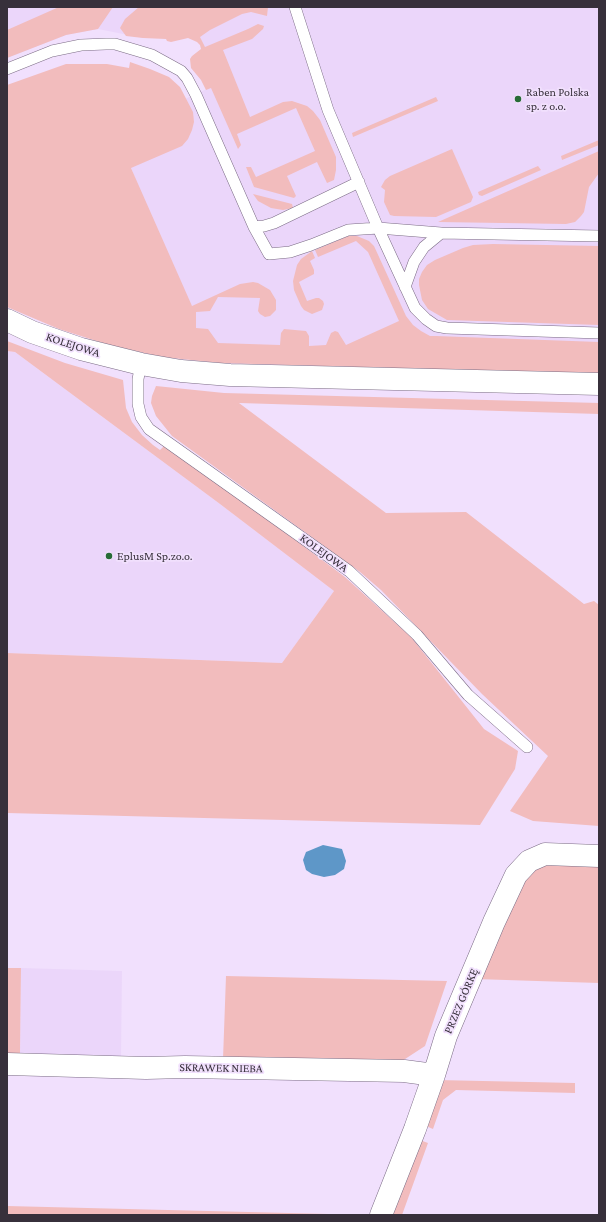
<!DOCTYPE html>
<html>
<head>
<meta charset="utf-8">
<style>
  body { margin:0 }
  #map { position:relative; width:606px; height:1222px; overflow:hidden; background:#f1e0fd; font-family:"Crimson Pro",serif }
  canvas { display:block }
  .frame { position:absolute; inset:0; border:8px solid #37303b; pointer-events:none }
</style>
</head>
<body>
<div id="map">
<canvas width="606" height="1222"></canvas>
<div class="frame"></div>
</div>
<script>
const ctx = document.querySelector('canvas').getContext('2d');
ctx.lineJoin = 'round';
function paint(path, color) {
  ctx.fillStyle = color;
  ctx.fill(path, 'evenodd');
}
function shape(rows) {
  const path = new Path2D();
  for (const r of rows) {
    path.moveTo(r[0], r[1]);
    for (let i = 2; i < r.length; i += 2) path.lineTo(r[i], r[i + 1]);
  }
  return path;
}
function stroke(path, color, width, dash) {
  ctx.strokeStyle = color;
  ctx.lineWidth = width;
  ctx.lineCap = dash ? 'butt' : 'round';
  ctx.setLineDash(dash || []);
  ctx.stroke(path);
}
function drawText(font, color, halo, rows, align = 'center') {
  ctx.font = font + ' "Crimson Pro",serif';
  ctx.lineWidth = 3.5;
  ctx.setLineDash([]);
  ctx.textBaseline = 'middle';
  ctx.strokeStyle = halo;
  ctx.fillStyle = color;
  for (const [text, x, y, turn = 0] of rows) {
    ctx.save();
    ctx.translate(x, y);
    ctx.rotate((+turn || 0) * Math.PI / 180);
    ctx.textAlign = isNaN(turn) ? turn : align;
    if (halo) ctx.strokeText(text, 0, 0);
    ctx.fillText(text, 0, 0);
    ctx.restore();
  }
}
const built = shape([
  [7,7,599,7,599,354,359,350,196,344,130,165,174,104,220,83,196,29,143,38,98,29,66,35,7,58],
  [7,351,15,352,220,504,334,591,282,663,7,653],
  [21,968,122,971,121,1057,20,1054]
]);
const green = shape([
  [59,7,113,7,98,29,66,35,7,58,7,30],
  [139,7,268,7,267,16,251,12,242,14,210,30,200,37,205,47,248,29,258,24,264,26,263,29,252,39,223,50,250,117,283,102,292,101,307,106,313,111,320,120,336,157,336,170,334,180,327,183,317,162,287,176,296,196,294,198,254,187,246,167,251,167,256,177,315,151,296,108,237,134,241,145,238,149,211,88,206,90,201,80,191,68,190,59,192,56,201,49,200,45,197,42,188,38,171,42,167,41,166,39,143,38,126,36,120,28,125,19],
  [130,62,150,69,169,77,180,87,193,112,194,122,192,130,188,139,182,146,131,168,192,306,240,284,253,282,258,283,270,290,276,300,276,310,270,316,265,317,260,314,258,311,260,298,218,297,210,311,196,312,196,328,208,329,218,343,280,345,281,333,284,329,306,331,309,336,309,346,326,345,331,333,335,331,338,332,346,345,399,321,368,252,356,241,318,257,315,250,348,236,357,236,369,241,374,246,406,316,413,325,421,331,430,336,436,336,599,342,599,374,220,363,162,357,109,345,59,329,7,307,7,85,66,64,107,64,129,68],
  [436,97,438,101,353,137,352,133],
  [599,140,599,145,562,160,561,156],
  [452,149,473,197,471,202,436,217,394,216,390,215,384,202,385,190,381,187,385,180,390,176],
  [599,151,599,173,589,187,584,212,581,216,575,222,566,224,438,222],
  [538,166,541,170,482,196,479,195,478,192],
  [253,194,292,204,293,208,283,210,271,208,258,201],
  [493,244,599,246,599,325,447,320,428,309,422,300,419,285,419,279,422,272,427,265,435,260,463,248,473,245],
  [312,251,315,258,310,261,314,270,314,274,299,282,307,301,316,298,319,298,323,301,324,304,322,310,312,314,304,310,301,306,294,290,293,281,297,265,301,259],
  [7,341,65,363,123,380,126,408,132,422,142,435,153,445,160,450,166,444,345,577,411,637,484,729,518,751,515,769,480,825,7,813,7,653,282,663,334,591,220,504,15,352,7,351],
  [156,386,224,393,599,403,599,414,239,403,386,513,466,512,584,604,594,601,599,605,599,826,533,821,510,811,548,756,482,694,381,590,360,572,172,436,156,416,151,403,152,396],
  [599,859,599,983,475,979,523,880,542,863],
  [7,968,21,968,20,1054,7,1053],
  [226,976,447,981,425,1046,402,1061,223,1059],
  [437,1080,575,1083,575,1093,456,1090,443,1100,433,1129,421,1124],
  [417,1139,428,1143,402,1215,387,1215],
  [7,1206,369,1215,7,1215]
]);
const water = shape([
  [323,845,342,849,346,861,344,869,335,875,324,877,312,874,306,870,303,860,306,852]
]);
const service = shape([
  [295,7,328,110,378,228,415,308,426,319,436,326,447,328,599,333],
  [7,69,52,51,81,45,106,44,115,44,152,55,181,71,187,78,196,95,254,227,269,254,290,252,311,245,348,230,378,228,441,233,599,236],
  [254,227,264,226,274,223,359,182],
  [405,287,414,262,424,247,441,233],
  [141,364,138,379,138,404,141,417,149,429,349,571,417,635,468,695,527,747]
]);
const minor = shape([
  [7,1064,146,1068,185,1067,404,1071,434,1075],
  [381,1215,415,1129,434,1075,446,1036,494,922,516,875,529,861,545,854,599,856]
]);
const tertiary = shape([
  [7,320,32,332,81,349,141,364,181,371,230,375,599,384]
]);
const markers = [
  [518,99,4,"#276b36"],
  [109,556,4,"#276b36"]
];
const poiNames = [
  ["Raben Polska",526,92],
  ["sp. z o.o.",526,106],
  ["EplusM Sp.zo.o.",117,556]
];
const streetNames = [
  ["KOLEJOWA",73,345,18],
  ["KOLEJOWA",324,553,36],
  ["PRZEZ GÓRKĘ",461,1001,-67],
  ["SKRAWEK NIEBA",221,1068,1]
];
paint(built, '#ebd6fa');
paint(green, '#f2bcbd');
paint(water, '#5e97c8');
stroke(service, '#7b6c85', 12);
stroke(minor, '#7b6c85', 23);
stroke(tertiary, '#7b6c85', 23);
stroke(service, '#fff', 11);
stroke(minor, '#fff', 22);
stroke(tertiary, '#fff', 22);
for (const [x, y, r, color] of markers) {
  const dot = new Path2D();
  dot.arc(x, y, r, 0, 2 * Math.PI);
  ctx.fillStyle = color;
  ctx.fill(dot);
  stroke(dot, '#f1e0fd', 1.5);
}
drawText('12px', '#37303b', '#f1e0fd', poiNames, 'left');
drawText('12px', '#37303b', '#f1e0fd', streetNames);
</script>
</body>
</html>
